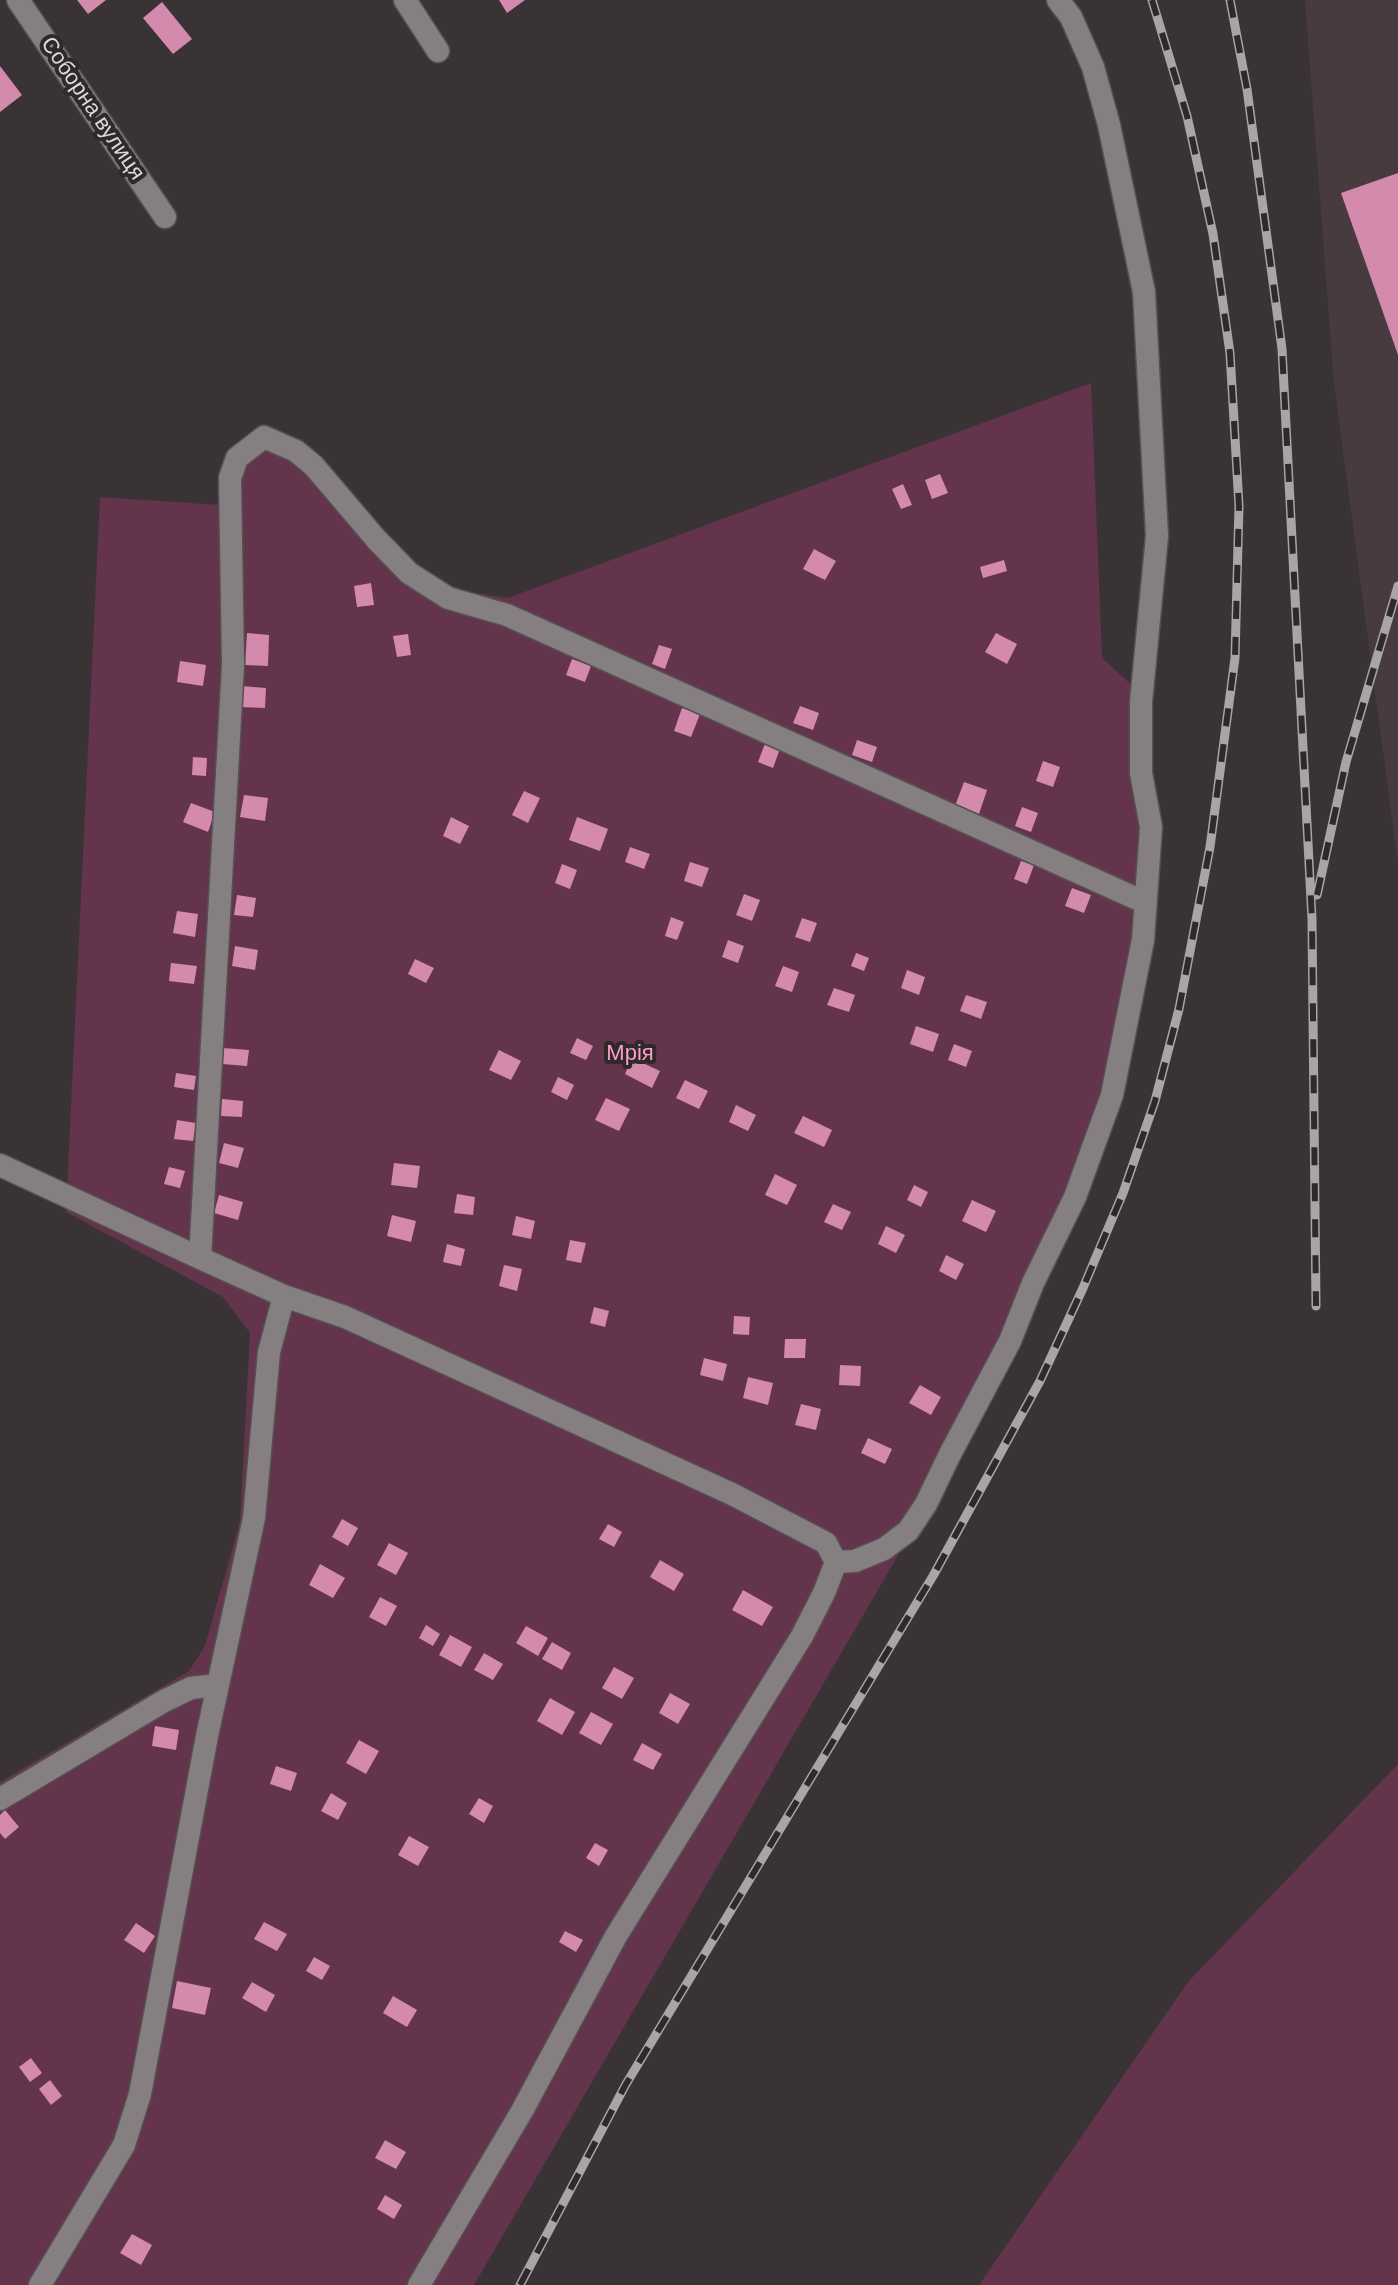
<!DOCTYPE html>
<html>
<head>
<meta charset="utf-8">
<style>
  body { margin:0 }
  canvas { display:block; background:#393335 }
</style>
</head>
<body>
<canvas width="1398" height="2285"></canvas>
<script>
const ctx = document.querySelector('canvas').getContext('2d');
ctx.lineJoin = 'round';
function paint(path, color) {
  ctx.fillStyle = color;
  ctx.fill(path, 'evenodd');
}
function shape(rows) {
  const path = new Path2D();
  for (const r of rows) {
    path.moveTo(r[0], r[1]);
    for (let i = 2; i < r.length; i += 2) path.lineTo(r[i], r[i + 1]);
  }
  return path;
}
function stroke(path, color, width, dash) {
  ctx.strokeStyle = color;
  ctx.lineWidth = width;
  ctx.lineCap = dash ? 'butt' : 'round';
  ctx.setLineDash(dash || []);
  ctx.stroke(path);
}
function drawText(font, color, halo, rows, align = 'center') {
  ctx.font = font + ' "DM Sans",sans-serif';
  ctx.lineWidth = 8;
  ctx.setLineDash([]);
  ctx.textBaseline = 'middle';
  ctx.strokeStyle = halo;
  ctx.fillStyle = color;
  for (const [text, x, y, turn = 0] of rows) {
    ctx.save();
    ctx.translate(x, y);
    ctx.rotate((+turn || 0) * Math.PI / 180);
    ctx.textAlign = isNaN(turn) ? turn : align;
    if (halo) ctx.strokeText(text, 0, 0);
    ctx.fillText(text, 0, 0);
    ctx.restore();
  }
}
const built = shape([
  [1305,0,1398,0,1398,864,1334,383]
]);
const green = shape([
  [1091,383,1102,658,1149,701,1151,757,1160,827,1119,1099,908,1538,474,2285,0,2285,0,1782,189,1671,205,1646,240,1521,250,1333,223,1297,66,1212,100,497,219,505,219,476,233,449,265,429,419,567,455,590,508,598],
  [1398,1764,1398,2285,979,2285,1188,1982]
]);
const building = shape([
  [77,0,106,0,88,14],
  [499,0,525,0,507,13],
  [162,2,192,39,173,54,143,18],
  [0,66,22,95,0,112],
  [1398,173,1398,355,1341,193],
  [940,474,948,493,932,499,925,480],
  [903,484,912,505,901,509,892,489],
  [814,549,836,561,825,580,803,569],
  [1004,560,1007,571,983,578,980,567],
  [371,583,374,605,357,607,354,586],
  [247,633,269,635,268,666,245,665],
  [996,633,1017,644,1007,664,985,652],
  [408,634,411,655,397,657,393,636],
  [659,645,672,649,665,669,652,664],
  [572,659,591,666,585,682,566,675],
  [180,661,206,665,203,686,177,682],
  [242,686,266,688,265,708,241,707],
  [800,706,819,713,813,730,793,723],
  [682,708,700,714,691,737,674,731],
  [857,740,877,747,872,762,852,755],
  [766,741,781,746,773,768,758,762],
  [193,757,207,758,206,776,192,775],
  [1043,761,1060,767,1053,787,1036,781],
  [964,782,987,790,979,814,955,806],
  [524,791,540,798,528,823,512,815],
  [244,795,268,798,265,821,240,817],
  [191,803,215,812,208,832,183,822],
  [1022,807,1038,813,1031,832,1015,826],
  [451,817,469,826,460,844,443,836],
  [577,817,608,829,600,851,569,840],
  [630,847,650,854,644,869,625,862],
  [1021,861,1034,865,1027,884,1014,879],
  [690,862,709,868,702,887,684,881],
  [562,864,577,870,570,889,555,883],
  [1072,888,1091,895,1084,913,1065,906],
  [744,894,760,900,752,921,736,915],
  [237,895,256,898,253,917,234,915],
  [177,911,198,914,195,937,173,933],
  [671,917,684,922,677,940,665,936],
  [802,918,817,923,810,942,795,937],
  [728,940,744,946,738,963,722,957],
  [235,946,258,950,255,970,232,966],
  [856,953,869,958,864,971,851,966],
  [415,959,434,968,426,983,408,974],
  [171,963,197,966,194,984,169,981],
  [783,966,799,972,792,992,775,986],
  [907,970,925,977,919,995,901,988],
  [834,988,855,995,849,1012,827,1005],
  [966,995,987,1002,981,1019,960,1011],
  [916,1026,939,1034,933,1052,910,1044],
  [577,1038,593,1046,586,1060,570,1053],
  [954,1044,972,1051,966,1067,948,1060],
  [223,1048,249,1050,247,1066,222,1064],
  [499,1050,521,1061,511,1080,489,1070],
  [632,1058,660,1071,652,1088,625,1074],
  [176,1073,196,1076,194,1090,174,1087],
  [558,1077,574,1085,567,1100,551,1092],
  [685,1080,708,1091,699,1109,676,1098],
  [606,1098,630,1109,619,1131,595,1120],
  [222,1099,243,1101,242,1117,221,1116],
  [736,1105,756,1115,748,1131,729,1122],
  [803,1116,832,1130,824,1147,794,1133],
  [177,1120,196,1123,193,1141,174,1139],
  [224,1143,244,1148,238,1168,219,1163],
  [394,1163,420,1166,417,1188,391,1185],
  [169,1167,185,1171,180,1188,164,1184],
  [775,1174,797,1185,787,1205,765,1195],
  [914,1185,928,1192,921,1207,907,1200],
  [457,1194,475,1197,473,1215,454,1213],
  [219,1195,243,1202,238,1220,214,1213],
  [972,1200,996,1211,986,1232,962,1221],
  [833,1204,851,1212,842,1230,824,1222],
  [392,1215,416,1221,411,1242,387,1236],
  [516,1216,535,1221,531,1239,512,1235],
  [886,1226,905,1235,896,1253,878,1244],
  [570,1240,586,1243,581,1263,566,1260],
  [447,1244,465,1249,461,1266,443,1262],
  [946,1255,964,1264,956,1280,939,1271],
  [504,1265,522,1269,517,1291,499,1286],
  [594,1307,609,1311,605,1327,590,1323],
  [734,1316,750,1317,749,1335,733,1334],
  [785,1339,806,1339,805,1358,784,1358],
  [704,1358,727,1364,723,1381,700,1375],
  [840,1365,861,1366,860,1386,839,1385],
  [748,1377,773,1383,768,1405,743,1398],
  [920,1385,941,1397,931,1415,909,1403],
  [801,1404,821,1409,816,1430,795,1425],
  [868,1438,892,1449,885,1464,861,1453],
  [342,1519,358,1528,348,1546,332,1537],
  [608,1524,622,1532,614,1547,599,1539],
  [389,1543,408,1553,396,1575,377,1565],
  [660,1560,684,1574,674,1591,650,1577],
  [320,1564,345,1578,333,1598,309,1585],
  [743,1590,773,1607,762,1626,732,1610],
  [380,1597,397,1606,386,1626,369,1617],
  [426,1625,440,1634,433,1646,419,1638],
  [526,1626,548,1638,538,1656,516,1643],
  [450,1635,472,1647,461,1667,439,1655],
  [552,1642,571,1653,562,1670,542,1659],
  [484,1653,503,1664,493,1680,474,1670],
  [614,1667,634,1678,622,1699,602,1688],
  [670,1693,690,1704,678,1724,659,1713],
  [550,1698,575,1712,562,1735,537,1721],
  [591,1712,613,1724,601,1745,579,1733],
  [155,1726,179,1730,176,1750,152,1746],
  [359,1740,379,1751,366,1774,346,1763],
  [642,1743,662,1754,653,1770,633,1760],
  [276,1766,297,1773,291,1791,270,1784],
  [331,1793,347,1803,338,1820,321,1811],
  [479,1798,493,1806,484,1823,469,1814],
  [5,1810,19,1827,5,1839,0,1833,0,1815],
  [409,1836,429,1847,418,1866,398,1855],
  [595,1843,608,1850,599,1866,586,1858],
  [264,1922,287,1934,277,1951,254,1939],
  [136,1923,155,1936,144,1953,124,1940],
  [565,1931,583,1940,576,1952,559,1942],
  [314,1957,330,1966,322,1980,306,1971],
  [177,1981,211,1988,205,2015,172,2008],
  [252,1982,275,1995,266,2012,242,1998],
  [393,1996,417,2010,407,2027,383,2013],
  [31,2058,42,2073,30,2082,19,2067],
  [50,2080,62,2096,51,2105,39,2089],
  [385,2140,406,2152,396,2169,375,2158],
  [385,2195,402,2205,394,2219,377,2209],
  [132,2234,152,2245,141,2265,120,2253]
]);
const street = shape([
  [18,0,165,217],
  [405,0,438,51],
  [0,1165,200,1258,284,1296,345,1317,732,1494,826,1543,836,1562,824,1593,802,1636,616,1936,522,2111,419,2285],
  [200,1258,233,665,230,478,237,458,264,437,296,451,314,466,376,539,409,573,448,598,507,615,1144,902],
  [836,1562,855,1561,884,1549,908,1531,926,1504,949,1456,1010,1341,1033,1283,1075,1197,1112,1095,1143,940,1151,827,1141,773,1141,702,1157,536,1144,292,1109,125,1093,67,1071,17,1058,0],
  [0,1799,164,1701,191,1688,217,1685],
  [40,2285,124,2145,140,2094,207,1736,254,1518,269,1352,284,1296]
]);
const rail = shape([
  [1230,0,1247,89,1282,349,1312,919,1316,1306],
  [1317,895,1346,762,1398,586],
  [520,2285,626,2084,933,1576,1040,1381,1083,1288,1123,1193,1155,1101,1179,1009,1210,847,1235,658,1239,506,1230,353,1213,234,1187,116,1152,0]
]);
const streetNames = [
  ["Соборна вулиця",92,109,56]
];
const parkNames = [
  ["Мрія",630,1054]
];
paint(built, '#473b40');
paint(green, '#64344c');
paint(building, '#d38aac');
stroke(street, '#555052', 25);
stroke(street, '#867f82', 22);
stroke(rail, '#a9a4a6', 9);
stroke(rail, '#2f292b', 6, [18]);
drawText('22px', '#dedadb', '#2f292b', streetNames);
drawText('22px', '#fe9ccb', '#2f292b', parkNames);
</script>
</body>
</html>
